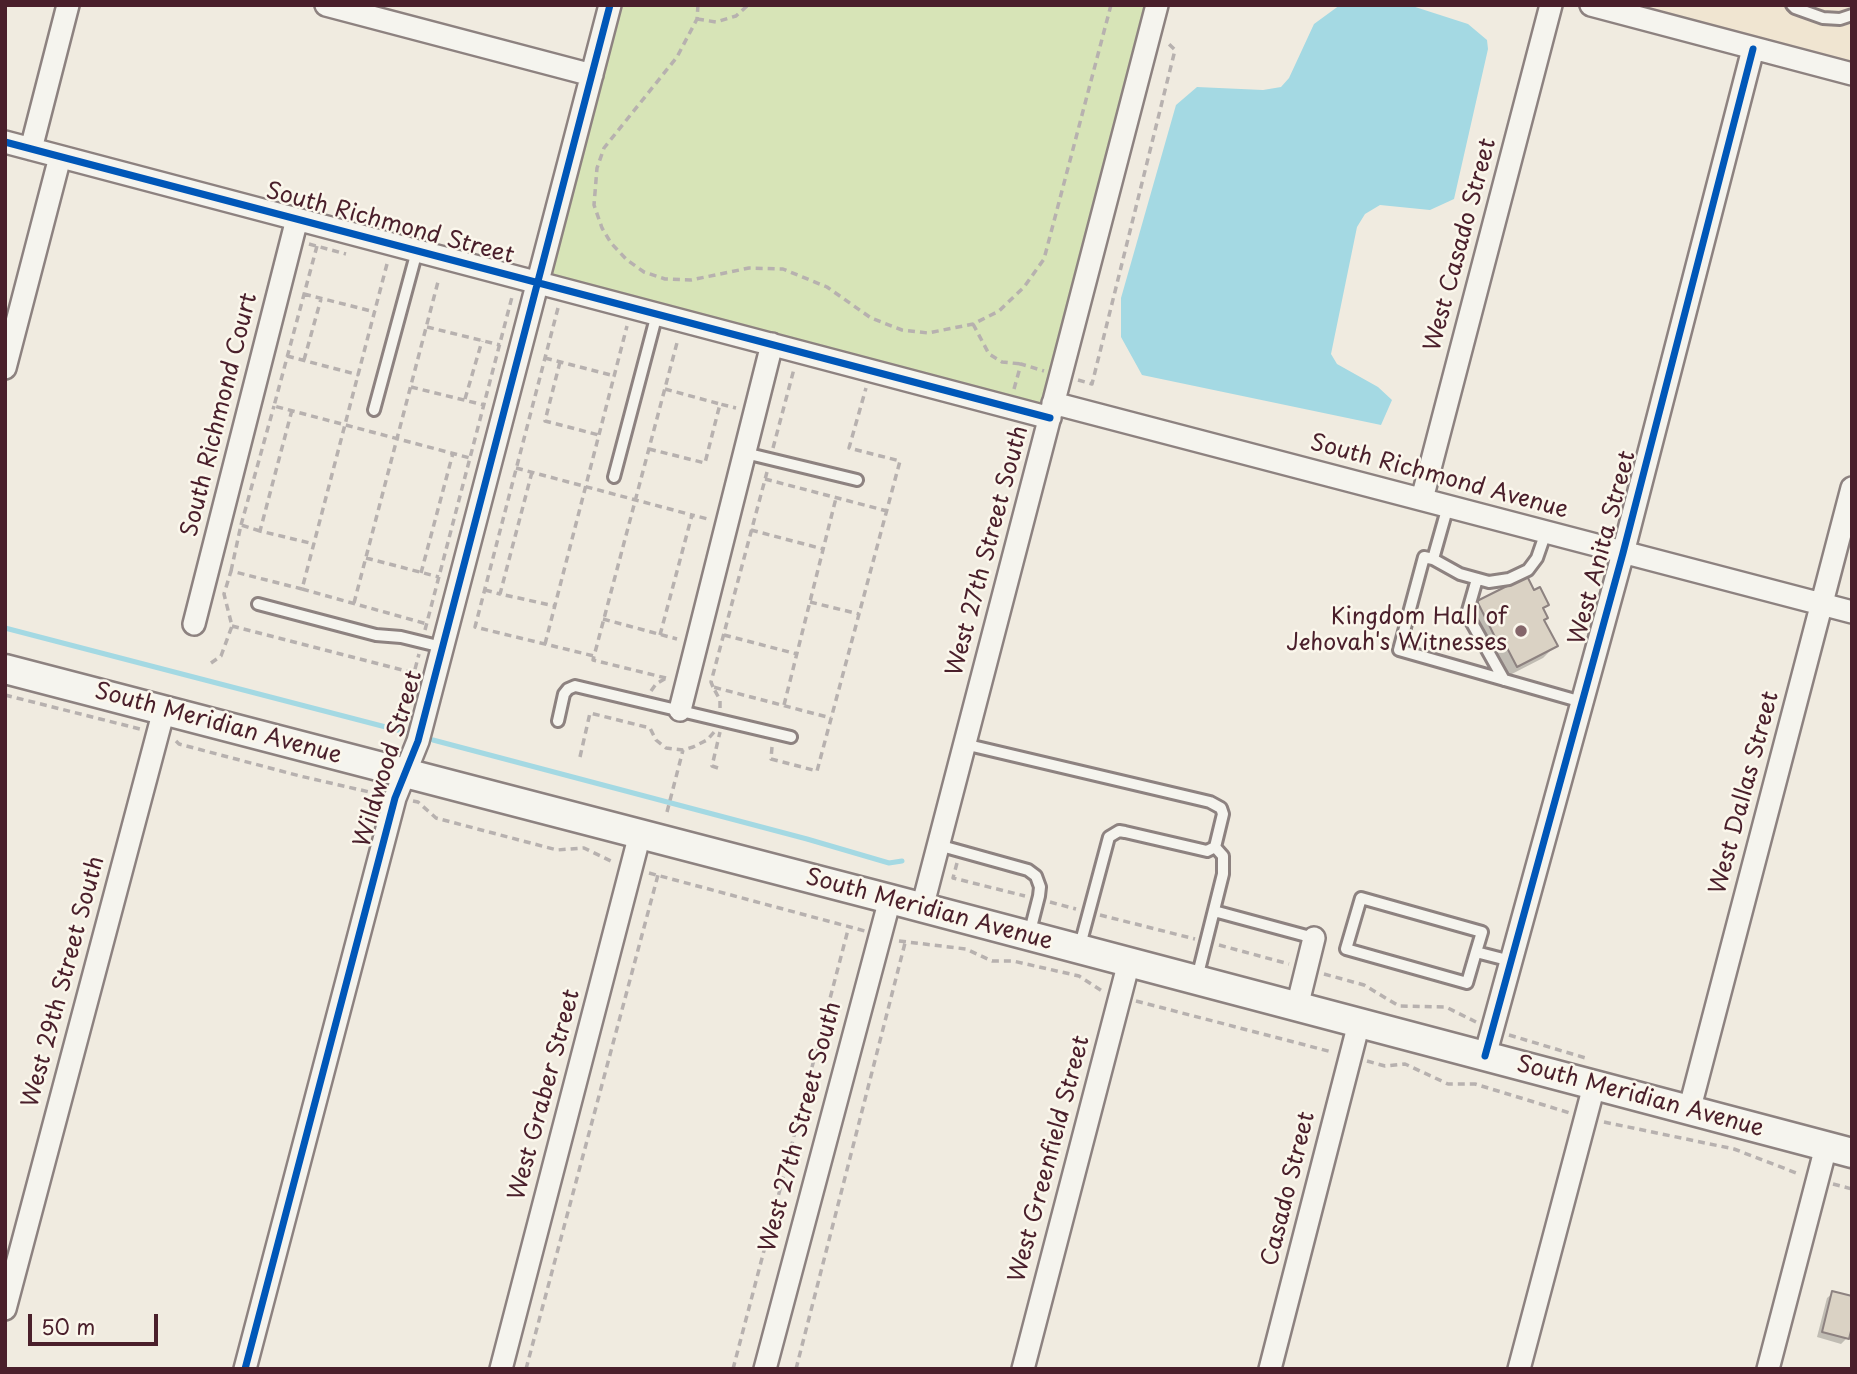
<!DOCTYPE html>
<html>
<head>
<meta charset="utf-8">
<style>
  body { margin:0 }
  #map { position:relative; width:1857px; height:1374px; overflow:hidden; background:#f0ebe0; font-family:"Playpen Sans",sans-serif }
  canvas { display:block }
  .frame { position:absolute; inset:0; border:7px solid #4a1f2b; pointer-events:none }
  .scale { position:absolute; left:28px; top:1314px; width:130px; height:32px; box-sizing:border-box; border:4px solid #4a1f2b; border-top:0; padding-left:9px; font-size:21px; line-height:24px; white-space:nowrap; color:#4a1f2b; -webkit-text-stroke:5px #fbf7ec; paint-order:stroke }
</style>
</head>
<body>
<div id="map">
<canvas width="1857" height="1374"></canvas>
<div class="frame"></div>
<div class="scale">50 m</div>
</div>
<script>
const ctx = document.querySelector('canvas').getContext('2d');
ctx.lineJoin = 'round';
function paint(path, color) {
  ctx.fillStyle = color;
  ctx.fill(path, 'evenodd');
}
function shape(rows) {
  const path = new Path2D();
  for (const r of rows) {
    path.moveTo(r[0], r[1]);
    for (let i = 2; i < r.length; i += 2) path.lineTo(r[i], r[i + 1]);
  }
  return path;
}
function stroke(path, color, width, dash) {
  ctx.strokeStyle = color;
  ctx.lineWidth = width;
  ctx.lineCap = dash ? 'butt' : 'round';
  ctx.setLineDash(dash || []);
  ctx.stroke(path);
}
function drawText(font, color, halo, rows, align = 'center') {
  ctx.font = font + ' "Playpen Sans",sans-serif';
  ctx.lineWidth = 5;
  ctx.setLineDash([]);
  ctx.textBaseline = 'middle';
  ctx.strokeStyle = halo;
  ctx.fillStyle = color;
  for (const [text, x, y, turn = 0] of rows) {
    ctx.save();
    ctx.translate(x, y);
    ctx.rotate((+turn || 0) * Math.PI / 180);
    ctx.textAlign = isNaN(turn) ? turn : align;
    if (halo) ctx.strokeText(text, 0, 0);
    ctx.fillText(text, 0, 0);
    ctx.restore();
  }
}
const built = shape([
  [1592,5,1852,5,1852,73]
]);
const green = shape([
  [610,5,1156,5,1050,418,538,283]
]);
const water = shape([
  [1340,5,1409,5,1468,24,1487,40,1488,49,1454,199,1430,210,1380,205,1365,214,1357,227,1331,354,1337,364,1378,387,1392,400,1381,425,1142,375,1121,337,1121,298,1176,105,1197,87,1263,90,1281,87,1289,78,1314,24]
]);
const shadow = shape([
  [1533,593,1547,604,1542,609,1543,620,1555,646,1543,658,1504,678,1466,615,1478,603],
  [1833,1293,1847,1338,1841,1344,1817,1337,1827,1298]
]);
const stream = shape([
  [5,628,405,732],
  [433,740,807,839,889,863,902,861]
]);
const building = shape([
  [1527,576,1534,590,1540,587,1549,605,1543,608,1548,618,1544,620,1558,646,1517,667,1504,642,1499,645,1477,601,1527,576],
  [1832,1291,1852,1296,1852,1327,1849,1339,1822,1332,1832,1291]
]);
const path = shape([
  [698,5,697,19,677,57,604,148,597,168,594,205,602,228,611,243,627,260,644,272,665,279,691,280,749,268,783,269,827,287,871,318,902,330,928,333,973,324,999,311,1024,287,1044,259,1111,5],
  [697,19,716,22,736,16,748,5],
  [309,244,346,254],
  [317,246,274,406,470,458],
  [387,264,302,589,427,624],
  [304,294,375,312],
  [558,308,475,627,594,656],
  [973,324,989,354,1002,362,1021,364],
  [427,327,500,345],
  [287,356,359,375],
  [545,358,615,376],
  [304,360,321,299],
  [560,362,545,421,599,435],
  [1078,380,1092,384,1175,50,1167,42],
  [411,387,484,405],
  [665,389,720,404],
  [1014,389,1021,364,1044,371],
  [465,399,482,341],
  [292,410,260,531,314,544],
  [773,448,794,369],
  [649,449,705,463,720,404,736,408],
  [516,468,692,515],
  [532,472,500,594,555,606],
  [765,479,887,511],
  [241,525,274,406],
  [751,530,823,549],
  [366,558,439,577],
  [231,571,241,525,260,531],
  [421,573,453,453],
  [485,590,500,594],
  [810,602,859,614],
  [354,603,439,278],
  [603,619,677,639],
  [232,626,414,673,419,654],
  [425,630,512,297],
  [660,635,692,515,708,519],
  [724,635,797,654],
  [545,644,627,326],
  [211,663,221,656,232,626,224,594,231,571,302,589],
  [666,678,593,660,678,339],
  [713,687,711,682,767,472],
  [651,691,656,684,666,678],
  [5,695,140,729],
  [784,705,836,498],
  [720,708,720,700,713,687,831,718],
  [176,741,179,744,300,776,378,794],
  [772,747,771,759,817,771,900,461,849,448,866,388],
  [580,757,590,713,650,728,656,740,666,748,683,750,693,747,707,740,715,731],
  [718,768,712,766,720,732],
  [413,801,418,802,436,818,557,850,584,848,615,863],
  [667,812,683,750],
  [957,863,953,878,1025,896],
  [649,873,865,931],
  [1050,902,1076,909],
  [1100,915,1195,939],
  [899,941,966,949,992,961,1013,961,1079,976,1102,991],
  [1219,945,1289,964],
  [1324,974,1364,985,1399,1006,1446,1007,1476,1022],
  [1136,1001,1332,1052],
  [1509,1035,1589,1059],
  [1367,1061,1385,1066,1405,1064,1448,1084,1475,1084,1570,1113],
  [1604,1122,1734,1149,1799,1174],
  [1833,1184,1852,1189],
  [526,1369,658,875],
  [733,1369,849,926],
  [796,1369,905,943]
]);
const lane = shape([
  [1792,5,1795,8,1823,18,1840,19,1852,15],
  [374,410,417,251],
  [745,453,857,480],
  [614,477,657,314],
  [1448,506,1433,559,1424,557,1399,650,1582,702],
  [1433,559,1460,574,1489,582,1509,579,1528,570,1537,558,1546,532],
  [1477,579,1467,614,1504,680],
  [258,604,376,635,401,637,442,647],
  [558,721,564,694,568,689,575,686,791,737],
  [964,744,1210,802,1221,808,1223,814,1215,847,1207,851,1125,832,1119,831,1109,837,1079,949],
  [938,845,1028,870,1036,876,1040,887,1039,896,1029,935],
  [1214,911,1314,938],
  [1476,952,1467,983,1346,949,1361,898,1482,932,1476,952,1511,961],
  [1197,978,1223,874,1223,856,1215,847]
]);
const street = shape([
  [326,5,592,75],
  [1591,5,1852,74],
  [5,142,1050,418],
  [31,149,68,5],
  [5,368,60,157],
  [1053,403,1852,612],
  [1422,499,1551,5],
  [194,624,297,219],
  [680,710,772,344],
  [922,908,1157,5],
  [1297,1007,1314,938],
  [1485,1056,1623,553,1753,49],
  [1689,1111,1852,488],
  [5,1309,164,710],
  [245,1369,395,798,418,741,610,5],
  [501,1369,640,834],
  [765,1369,890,899],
  [1023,1369,1129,962],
  [1270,1369,1359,1023],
  [1519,1369,1594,1086],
  [1768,1369,1826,1147]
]);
const secondary = shape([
  [5,669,890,899,1852,1153]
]);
const cycleway = shape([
  [5,142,1050,418],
  [1485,1056,1623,553,1753,49],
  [245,1369,395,798,418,741,610,5]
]);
const markers = [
  [1521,631,7,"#84666a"]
];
const streetNames = [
  ["South Richmond Street",390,224,15],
  ["West Casado Street",1461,245,-75],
  ["South Richmond Court",220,415,-76],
  ["South Richmond Avenue",1439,477,15],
  ["West Anita Street",1603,548,-75],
  ["West 27th Street South",988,551,-75],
  ["South Meridian Avenue",218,724,15],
  ["Wildwood Street",389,759,-73],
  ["West Dallas Street",1745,793,-75],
  ["South Meridian Avenue",929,910,15],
  ["West 29th Street South",64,982,-75],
  ["West Graber Street",545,1095,-75],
  ["South Meridian Avenue",1640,1097,15],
  ["West 27th Street South",801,1127,-75],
  ["West Greenfield Street",1050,1159,-75],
  ["Casado Street",1289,1189,-76]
];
const poiNames = [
  ["Kingdom Hall of",1507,618],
  ["Jehovah's Witnesses",1507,644]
];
paint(built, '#f0e5d1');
paint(green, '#d7e4b7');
paint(water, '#a4d9e3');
paint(shadow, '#0003');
stroke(stream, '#a4d9e3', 5);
paint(building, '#dad2c4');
stroke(building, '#8d8280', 2);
stroke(lane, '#8d8280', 16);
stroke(street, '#8d8280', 26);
stroke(secondary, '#8d8280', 33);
stroke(path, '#b7b1af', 3.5, [7, 5]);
stroke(lane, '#f5f4ee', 10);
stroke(street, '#f5f4ee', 21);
stroke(secondary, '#f5f4ee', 28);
stroke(cycleway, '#0057b8', 7);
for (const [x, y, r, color] of markers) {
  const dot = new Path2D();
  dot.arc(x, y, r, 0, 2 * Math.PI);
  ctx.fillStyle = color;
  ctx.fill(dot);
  stroke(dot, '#fbf7ec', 2.5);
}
drawText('23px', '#4a1f2b', '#fbf7ec', streetNames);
drawText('23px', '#4a1f2b', '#fbf7ec', poiNames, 'right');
</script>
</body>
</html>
